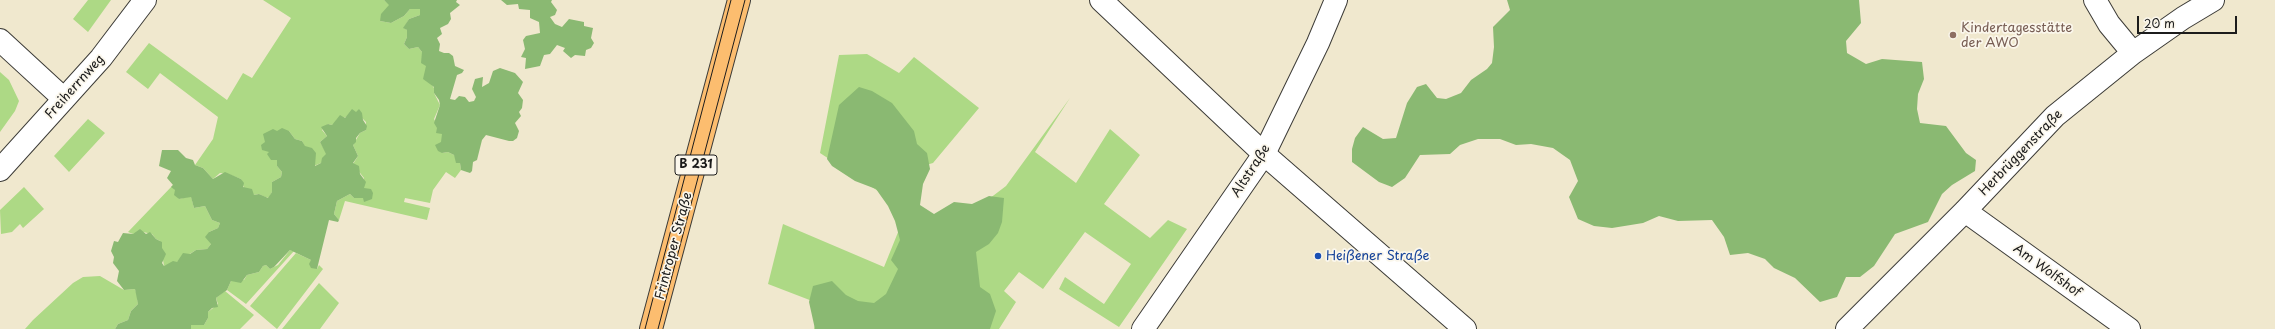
<!DOCTYPE html>
<html>
<head>
<meta charset="utf-8">
<style>
  body { margin:0 }
  #map { position:relative; width:2275px; height:329px; overflow:hidden; background:#f0e8ce; font-family:"Playpen Sans",sans-serif }
  canvas { display:block }
  .scale { position:absolute; left:2137px; top:16px; width:100px; height:18px; box-sizing:border-box; border:2px solid #1c1c1c; border-top:0; padding-left:5px; font-size:12px; line-height:14px; white-space:nowrap; color:#1c1c1c; -webkit-text-stroke:3px #fbf7ec; paint-order:stroke }
</style>
</head>
<body>
<div id="map">
<canvas width="2275" height="329"></canvas>
<div class="scale">20 m</div>
</div>
<script>
const ctx = document.querySelector('canvas').getContext('2d');
ctx.lineJoin = 'round';
function paint(path, color) {
  ctx.fillStyle = color;
  ctx.fill(path, 'evenodd');
}
function shape(rows) {
  const path = new Path2D();
  for (const r of rows) {
    path.moveTo(r[0], r[1]);
    for (let i = 2; i < r.length; i += 2) path.lineTo(r[i], r[i + 1]);
  }
  return path;
}
function stroke(path, color, width, dash) {
  ctx.strokeStyle = color;
  ctx.lineWidth = width;
  ctx.lineCap = dash ? 'butt' : 'round';
  ctx.setLineDash(dash || []);
  ctx.stroke(path);
}
function drawText(font, color, halo, rows, align = 'center') {
  ctx.font = font + ' "Playpen Sans",sans-serif';
  ctx.lineWidth = 3.5;
  ctx.setLineDash([]);
  ctx.textBaseline = 'middle';
  ctx.strokeStyle = halo;
  ctx.fillStyle = color;
  for (const [text, x, y, turn = 0] of rows) {
    ctx.save();
    ctx.translate(x, y);
    ctx.rotate((+turn || 0) * Math.PI / 180);
    ctx.textAlign = isNaN(turn) ? turn : align;
    if (halo) ctx.strokeText(text, 0, 0);
    ctx.fillText(text, 0, 0);
    ctx.restore();
  }
}
const green = shape([
  [88,0,111,0,88,32,73,19],
  [263,0,384,0,390,5,380,21,391,23,404,16,410,9,420,9,420,15,409,19,404,28,407,30,407,37,404,44,409,49,418,47,422,52,426,65,426,75,434,88,434,93,440,105,434,119,442,134,442,153,448,152,454,155,460,163,461,170,455,178,446,172,433,190,430,203,405,198,404,202,430,208,427,220,345,201,339,220,334,214,337,201,350,194,354,198,363,198,364,178,353,164,358,156,353,145,360,133,366,130,366,122,356,112,344,118,337,119,336,123,332,125,328,124,322,130,327,136,320,142,327,154,321,163,314,166,302,141,295,139,289,131,270,153,277,159,277,166,282,172,281,177,272,182,272,192,269,198,265,197,259,194,254,195,244,188,241,179,228,174,220,173,213,179,203,168,195,165,213,139,218,117,160,73,148,89,126,72,149,43,227,100,243,73,252,78,291,18],
  [867,54,899,73,914,57,979,108,933,163,926,165,909,200,934,221,977,208,1006,186,1070,98,1035,152,1076,183,1110,129,1140,155,1104,204,1150,238,1168,220,1187,229,1119,327,1059,289,1065,277,1104,304,1131,264,1085,232,1043,289,1019,272,1004,291,1016,302,999,329,814,329,820,304,768,284,783,224,884,267,907,210,820,153,839,55],
  [0,72,9,80,19,101,15,111,0,132],
  [88,119,105,133,69,172,54,156],
  [173,185,179,199,191,196,194,208,205,206,212,220,220,223,218,228,209,232,211,244,207,249,196,250,177,262,164,266,160,241,156,239,152,234,143,232,133,234,128,232],
  [24,187,44,209,23,228,20,224,12,232,1,234,0,210],
  [290,250,294,251,246,304,227,290,231,281,244,280,247,275,259,272,263,266,266,265,270,269,278,265],
  [296,253,311,260,317,269,319,265,323,269,277,329,250,306],
  [100,276,124,290,135,289,137,295,138,304,131,311,128,320,118,324,115,329,25,329,33,320,73,283,83,277],
  [319,283,339,303,320,329,282,329],
  [225,291,254,315,240,329,191,329,191,325,204,325,208,318,208,312,218,304,216,298]
]);
const forest = shape([
  [384,0,457,0,456,2,460,5,450,13,451,19,448,24,440,28,442,34,437,38,440,44,439,51,444,53,449,53,453,56,455,66,464,70,462,73,457,75,450,99,455,100,459,96,465,97,469,102,474,101,476,97,472,89,475,79,483,77,482,87,489,83,493,71,500,68,515,73,523,82,518,93,523,100,522,108,519,112,521,116,515,123,519,131,517,138,513,141,509,141,486,135,482,140,477,160,473,162,472,171,470,173,461,170,460,163,456,163,454,155,448,152,442,153,438,151,435,145,441,142,442,134,436,133,437,128,434,123,440,105,439,100,434,93,434,87,423,79,426,66,421,63,422,52,418,47,409,49,404,44,407,37,407,30,403,28,409,19,420,15,420,9,410,9,404,16,391,23,380,21,381,14,389,5],
  [501,0,552,0,551,2,557,10,555,15,550,17,555,24,562,27,569,19,584,22,584,26,593,28,591,38,594,43,591,48,586,50,585,56,575,55,571,58,563,51,565,48,557,45,550,54,544,55,540,66,525,69,526,58,521,57,525,49,523,40,526,36,540,33,539,22,530,18,530,10,519,9,518,4,507,5],
  [1507,0,1859,0,1861,23,1846,41,1847,53,1866,64,1882,59,1922,62,1924,79,1918,94,1917,109,1920,123,1946,126,1966,153,1976,160,1975,171,1952,185,1942,194,1928,222,1895,234,1874,266,1860,277,1846,277,1837,297,1820,302,1795,278,1774,268,1765,259,1748,253,1730,255,1724,237,1712,220,1678,221,1659,216,1643,223,1612,228,1594,226,1578,219,1569,197,1578,181,1570,160,1553,148,1531,144,1516,145,1500,139,1478,139,1460,145,1450,154,1420,155,1405,178,1392,187,1379,182,1352,162,1352,149,1355,138,1363,127,1383,139,1396,138,1407,103,1417,87,1426,84,1437,98,1446,99,1461,93,1471,80,1487,69,1492,63,1494,47,1493,27,1510,10],
  [859,87,872,91,892,103,914,131,917,144,927,153,930,169,923,184,920,205,934,214,954,202,972,204,989,196,1004,198,1002,222,998,233,989,244,976,252,980,287,990,294,996,311,990,329,815,329,809,302,813,286,832,281,846,295,858,301,874,303,886,294,898,269,891,260,900,240,895,221,888,206,876,189,855,181,832,166,827,159,839,105],
  [352,109,356,112,359,109,362,113,363,120,367,126,366,130,360,133,356,138,356,142,353,145,358,156,353,163,359,166,360,174,366,182,364,188,371,189,373,193,372,199,364,202,363,198,354,198,350,194,337,201,334,214,339,220,338,222,329,220,317,269,311,268,309,264,311,260,290,250,274,267,270,269,266,265,263,266,259,272,247,275,241,283,231,281,227,290,216,298,218,307,212,308,208,312,208,318,204,325,191,325,191,329,115,329,118,324,128,320,131,311,138,304,135,289,124,290,117,281,119,271,113,263,114,257,111,251,114,241,118,242,123,233,133,234,140,229,146,234,150,232,156,239,162,242,162,248,166,254,162,263,164,266,173,261,177,262,183,253,190,254,196,250,207,249,211,244,205,237,209,232,218,228,220,223,212,220,205,206,194,208,191,197,179,199,174,195,175,190,171,187,173,185,167,178,171,171,159,166,162,150,178,150,186,158,193,160,195,165,203,168,213,179,225,172,241,179,244,183,243,187,252,189,254,195,259,194,268,198,272,192,272,182,281,177,282,172,277,166,277,160,271,160,267,154,269,152,262,150,261,145,265,142,263,134,273,129,277,131,282,128,289,131,295,139,302,141,305,146,312,148,316,153,315,166,321,163,322,158,326,154,320,142,327,136,321,127,328,124,332,125,340,115,345,118]
]);
const minor = shape([
  [2095,0,2109,24,2133,53],
  [0,40,64,99],
  [0,170,101,58,145,0],
  [1965,211,2129,329],
  [1143,329,1264,154,1318,43,1336,0],
  [1847,329,1965,211,2055,116,2133,53,2183,18,2213,0]
]);
const tertiary = shape([
  [1101,0,1264,154,1465,329]
]);
const primary = shape([
  [651,329,739,0]
]);
const tram = shape([
  [645,329,731,0],
  [658,329,745,0]
]);
const markers = [
  [1953,35,4,"#8d6e63"],
  [1318,256,4,"#1a4fb4"]
];
const shields = [
  [696,165,42]
];
const shieldNames = [
  ["B 231",696,165]
];
const educationNames = [
  ["Kindertagesstätte",1961,28],
  ["der AWO",1961,43]
];
const streetNames = [
  ["Freiherrnweg",75,87,-48],
  ["Herbrüggenstraße",2021,153,-46],
  ["Altstraße",1251,171,-57],
  ["Frintroper Straße",674,246,-75],
  ["Am Wolfshof",2047,271,36]
];
const transitNames = [
  ["Heißener Straße",1326,256]
];
paint(green, '#add985');
paint(forest, '#8ab972');
stroke(minor, '#3c3b37', 24);
stroke(tertiary, '#3c3b37', 24);
stroke(primary, '#3c3b37', 24);
stroke(minor, '#fff', 22);
stroke(tertiary, '#fff', 22);
stroke(primary, '#fcbd6f', 22);
stroke(tram, '#1c1c1c', 1);
for (const [x, y, r, color] of markers) {
  const dot = new Path2D();
  dot.arc(x, y, r, 0, 2 * Math.PI);
  ctx.fillStyle = color;
  ctx.fill(dot);
  stroke(dot, '#fbf7ec', 1.5);
}
for (const [x, y, w] of shields) {
  const box = new Path2D();
  box.roundRect(x - w / 2, y - 10, w, 20, 3);
  ctx.fillStyle = '#fbf7ec';
  ctx.fill(box);
  stroke(box, '#1c1c1c', 1);
}
drawText('bold 12px', '#1c1c1c', null, shieldNames);
drawText('13px', '#785e54', '#fbf7ec', educationNames, 'left');
drawText('13px', '#1c1c1c', '#fbf7ec', streetNames);
drawText('13px', '#164399', '#fbf7ec', transitNames, 'left');
</script>
</body>
</html>
